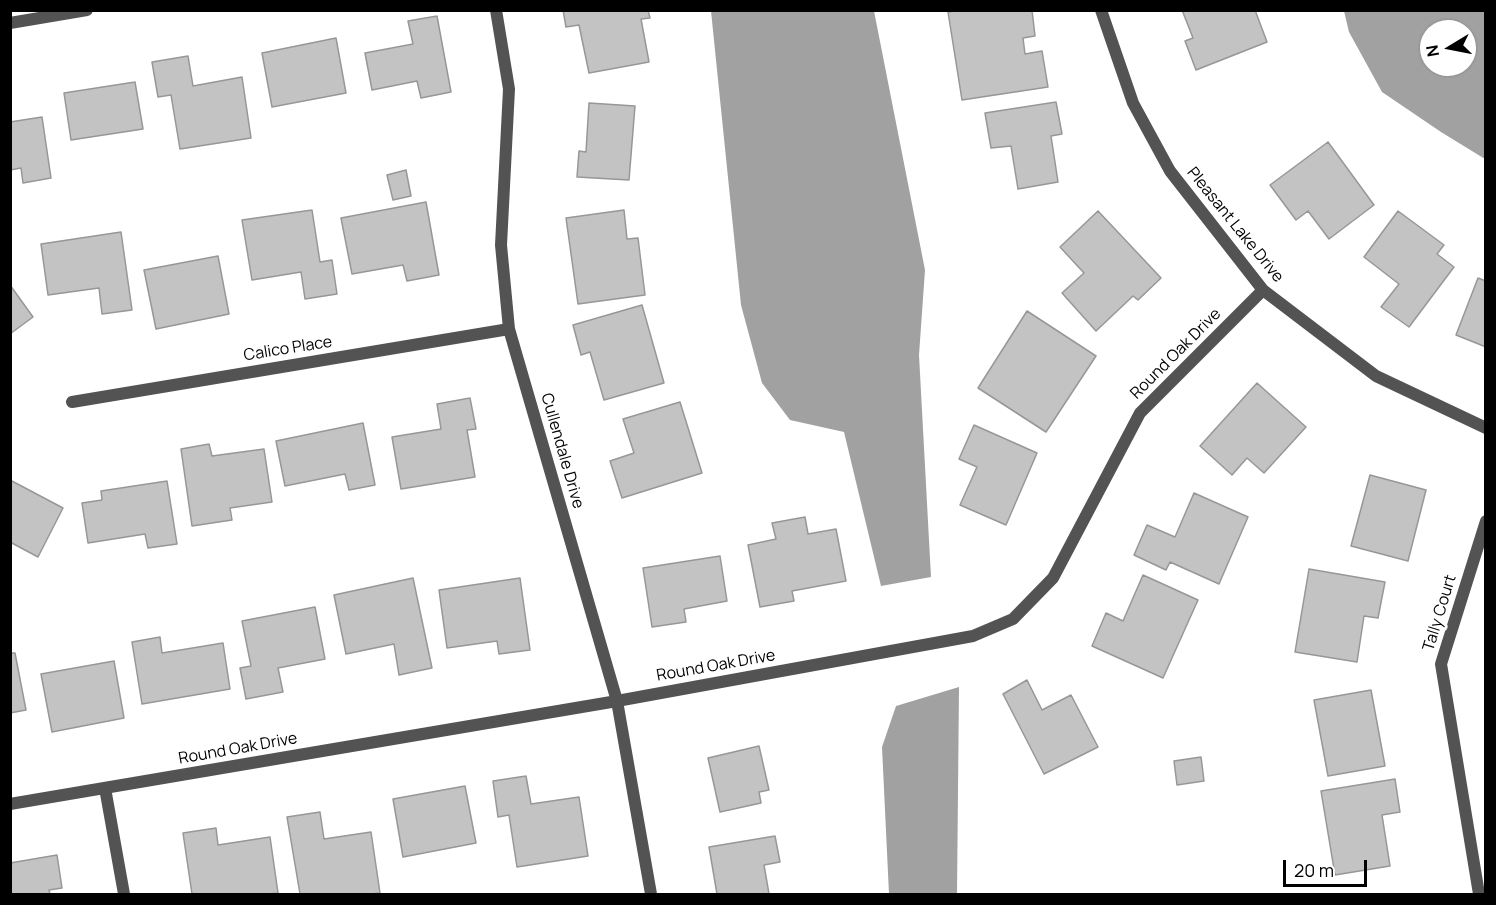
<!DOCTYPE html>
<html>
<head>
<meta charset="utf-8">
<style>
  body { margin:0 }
  #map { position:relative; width:1496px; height:905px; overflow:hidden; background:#fff; font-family:Manrope,sans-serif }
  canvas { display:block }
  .frame { position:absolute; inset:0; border:12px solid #000; pointer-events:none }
  .north { position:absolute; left:1418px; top:18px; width:60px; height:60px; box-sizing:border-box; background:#fff; border:2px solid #999; border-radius:50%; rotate:260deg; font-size:16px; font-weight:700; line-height:24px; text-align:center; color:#000 }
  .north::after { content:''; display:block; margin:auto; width:21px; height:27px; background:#000; clip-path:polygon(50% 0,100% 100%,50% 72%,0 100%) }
  .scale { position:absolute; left:1283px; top:860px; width:84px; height:27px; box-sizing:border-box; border:3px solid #000; border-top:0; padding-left:8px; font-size:18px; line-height:21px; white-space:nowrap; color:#000; -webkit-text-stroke:4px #fff; paint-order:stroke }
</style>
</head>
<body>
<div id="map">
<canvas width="1496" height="905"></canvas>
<div class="frame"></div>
<div class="north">N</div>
<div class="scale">20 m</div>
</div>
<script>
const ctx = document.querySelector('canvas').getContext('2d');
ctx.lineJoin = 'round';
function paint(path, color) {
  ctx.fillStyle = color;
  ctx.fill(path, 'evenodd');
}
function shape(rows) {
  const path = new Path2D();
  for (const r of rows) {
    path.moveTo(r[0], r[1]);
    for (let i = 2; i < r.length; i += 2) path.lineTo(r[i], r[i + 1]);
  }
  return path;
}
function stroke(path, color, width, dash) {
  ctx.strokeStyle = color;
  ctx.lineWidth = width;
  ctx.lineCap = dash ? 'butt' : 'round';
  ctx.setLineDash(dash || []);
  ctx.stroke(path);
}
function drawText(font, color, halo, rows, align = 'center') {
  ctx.font = font + ' Manrope,sans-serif';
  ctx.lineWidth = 6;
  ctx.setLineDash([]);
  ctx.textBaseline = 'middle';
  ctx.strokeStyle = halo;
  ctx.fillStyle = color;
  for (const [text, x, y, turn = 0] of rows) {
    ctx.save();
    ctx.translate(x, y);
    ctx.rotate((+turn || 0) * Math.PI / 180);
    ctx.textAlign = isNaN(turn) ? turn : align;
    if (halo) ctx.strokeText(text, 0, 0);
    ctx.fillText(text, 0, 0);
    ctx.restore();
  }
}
const water = shape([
  [711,11,874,11,925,270,919,355,931,577,881,586,844,432,790,420,762,383,741,305],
  [1344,11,1485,11,1485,159,1441,132,1382,92,1349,32],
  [1430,30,1466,30,1466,66,1430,66],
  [959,687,957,894,889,894,882,747,896,706]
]);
const building = shape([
  [563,10,648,10,650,18,641,19,649,62,589,73,579,25,566,27,563,10],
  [959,10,1032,10,1035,36,1023,38,1025,54,1042,51,1048,87,962,100,948,12,959,10],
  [1182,10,1255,10,1267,42,1196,70,1185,41,1193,38,1182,10],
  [437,16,451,92,421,98,417,81,372,90,365,53,413,44,408,21,437,16],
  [336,38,346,93,272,107,262,53,336,38],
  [188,56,193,86,242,77,251,138,180,149,171,95,158,97,152,62,188,56],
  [135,82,143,129,71,140,64,93,135,82],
  [1056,102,1062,134,1051,136,1058,182,1018,189,1011,146,991,148,985,113,1056,102],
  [589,103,635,106,629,180,577,177,579,151,586,152,589,103],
  [42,117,51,178,23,183,21,168,10,170,10,122,42,117],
  [1328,142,1374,205,1329,239,1308,211,1296,220,1270,185,1328,142],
  [406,170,411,196,393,200,387,175,406,170],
  [426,202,439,275,407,281,403,265,352,274,341,218,426,202],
  [312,210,320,262,332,260,337,294,305,299,301,272,252,280,242,220,312,210],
  [624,210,627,239,638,238,645,295,578,304,566,218,624,210],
  [1098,211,1161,278,1138,300,1133,296,1096,331,1062,293,1084,273,1060,247,1098,211],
  [1398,211,1444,245,1437,254,1454,267,1409,327,1381,307,1399,284,1364,257,1398,211],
  [121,232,132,310,102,314,99,288,48,295,41,244,121,232],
  [218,256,229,314,156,329,144,270,218,256],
  [1478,278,1486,281,1486,347,1456,335,1478,278],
  [10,285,33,317,10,334,10,285],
  [642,305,664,383,604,400,590,352,581,355,573,325,642,305],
  [1027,311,1096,356,1046,432,978,388,1027,311],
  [1257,383,1306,427,1264,473,1247,458,1232,475,1200,446,1257,383],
  [470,398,476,429,467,430,475,477,401,489,392,437,441,429,437,404,470,398],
  [680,402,702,473,622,498,610,461,634,453,623,419,680,402],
  [363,423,375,485,349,490,345,474,285,486,276,441,363,423],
  [974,425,1037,453,1006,525,960,505,977,467,959,459,974,425],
  [209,444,212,456,264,449,272,502,230,508,232,520,192,526,181,449,209,444],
  [1370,475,1426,490,1408,561,1351,546,1370,475],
  [10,480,63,508,38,557,10,542,10,480],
  [167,481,177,544,148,548,145,534,88,543,82,503,102,500,101,491,167,481],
  [1194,493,1248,517,1219,584,1170,562,1166,570,1134,555,1147,525,1175,537,1194,493],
  [805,517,808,534,836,529,846,581,792,591,794,601,760,607,748,545,776,539,772,523,805,517],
  [720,556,727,601,684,609,686,622,652,627,643,568,720,556],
  [1309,569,1385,582,1378,618,1364,616,1357,662,1295,652,1309,569],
  [1143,575,1198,600,1163,678,1092,646,1106,613,1123,621,1143,575],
  [413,578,432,668,399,675,394,644,346,654,334,595,413,578],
  [520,578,530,650,499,654,497,641,447,648,439,590,520,578],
  [315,607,325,659,278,668,283,692,246,699,240,668,251,666,242,621,315,607],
  [160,637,162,653,223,643,230,689,142,704,132,642,160,637],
  [10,653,15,653,26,710,10,713,10,653],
  [114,661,124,718,52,732,41,674,114,661],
  [1027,680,1042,710,1071,695,1098,747,1044,774,1003,694,1027,680],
  [1371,690,1385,766,1328,776,1314,700,1371,690],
  [759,746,769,790,759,792,761,803,720,812,708,758,759,746],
  [1201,757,1204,781,1177,785,1174,761,1201,757],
  [526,776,531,804,579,797,588,856,517,867,509,815,498,817,493,781,526,776],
  [1395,779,1400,812,1382,815,1390,866,1335,875,1321,791,1395,779],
  [465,786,476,843,403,857,393,799,465,786],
  [320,812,324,839,371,832,380,893,371,894,300,894,287,817,320,812],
  [216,828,218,845,270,837,278,893,269,894,192,894,183,833,216,828],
  [775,836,780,862,764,865,769,894,717,894,709,847,775,836],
  [57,855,62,888,49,890,50,894,10,894,10,863,57,855]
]);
const minor = shape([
  [496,10,509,89,501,245,509,329,617,701,651,894],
  [1101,10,1133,103,1170,171,1263,290,1376,376,1486,428],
  [10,23,87,10],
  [72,402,509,329],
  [105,788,124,894],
  [10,804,617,701,973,636,1013,619,1053,578,1140,413,1263,290],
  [1479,894,1441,664,1486,521]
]);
const streetNames = [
  ["Pleasant Lake Drive",1235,225,51],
  ["Calico Place",288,349,-9],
  ["Round Oak Drive",1176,354,-45],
  ["Cullendale Drive",562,451,74],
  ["Tally Court",1440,613,-73],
  ["Round Oak Drive",716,666,-10],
  ["Round Oak Drive",238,749,-10]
];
paint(water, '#a1a1a1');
paint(building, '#c3c3c3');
stroke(building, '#979797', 1.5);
stroke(minor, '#535353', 12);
drawText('16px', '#000', '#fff', streetNames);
</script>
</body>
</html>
